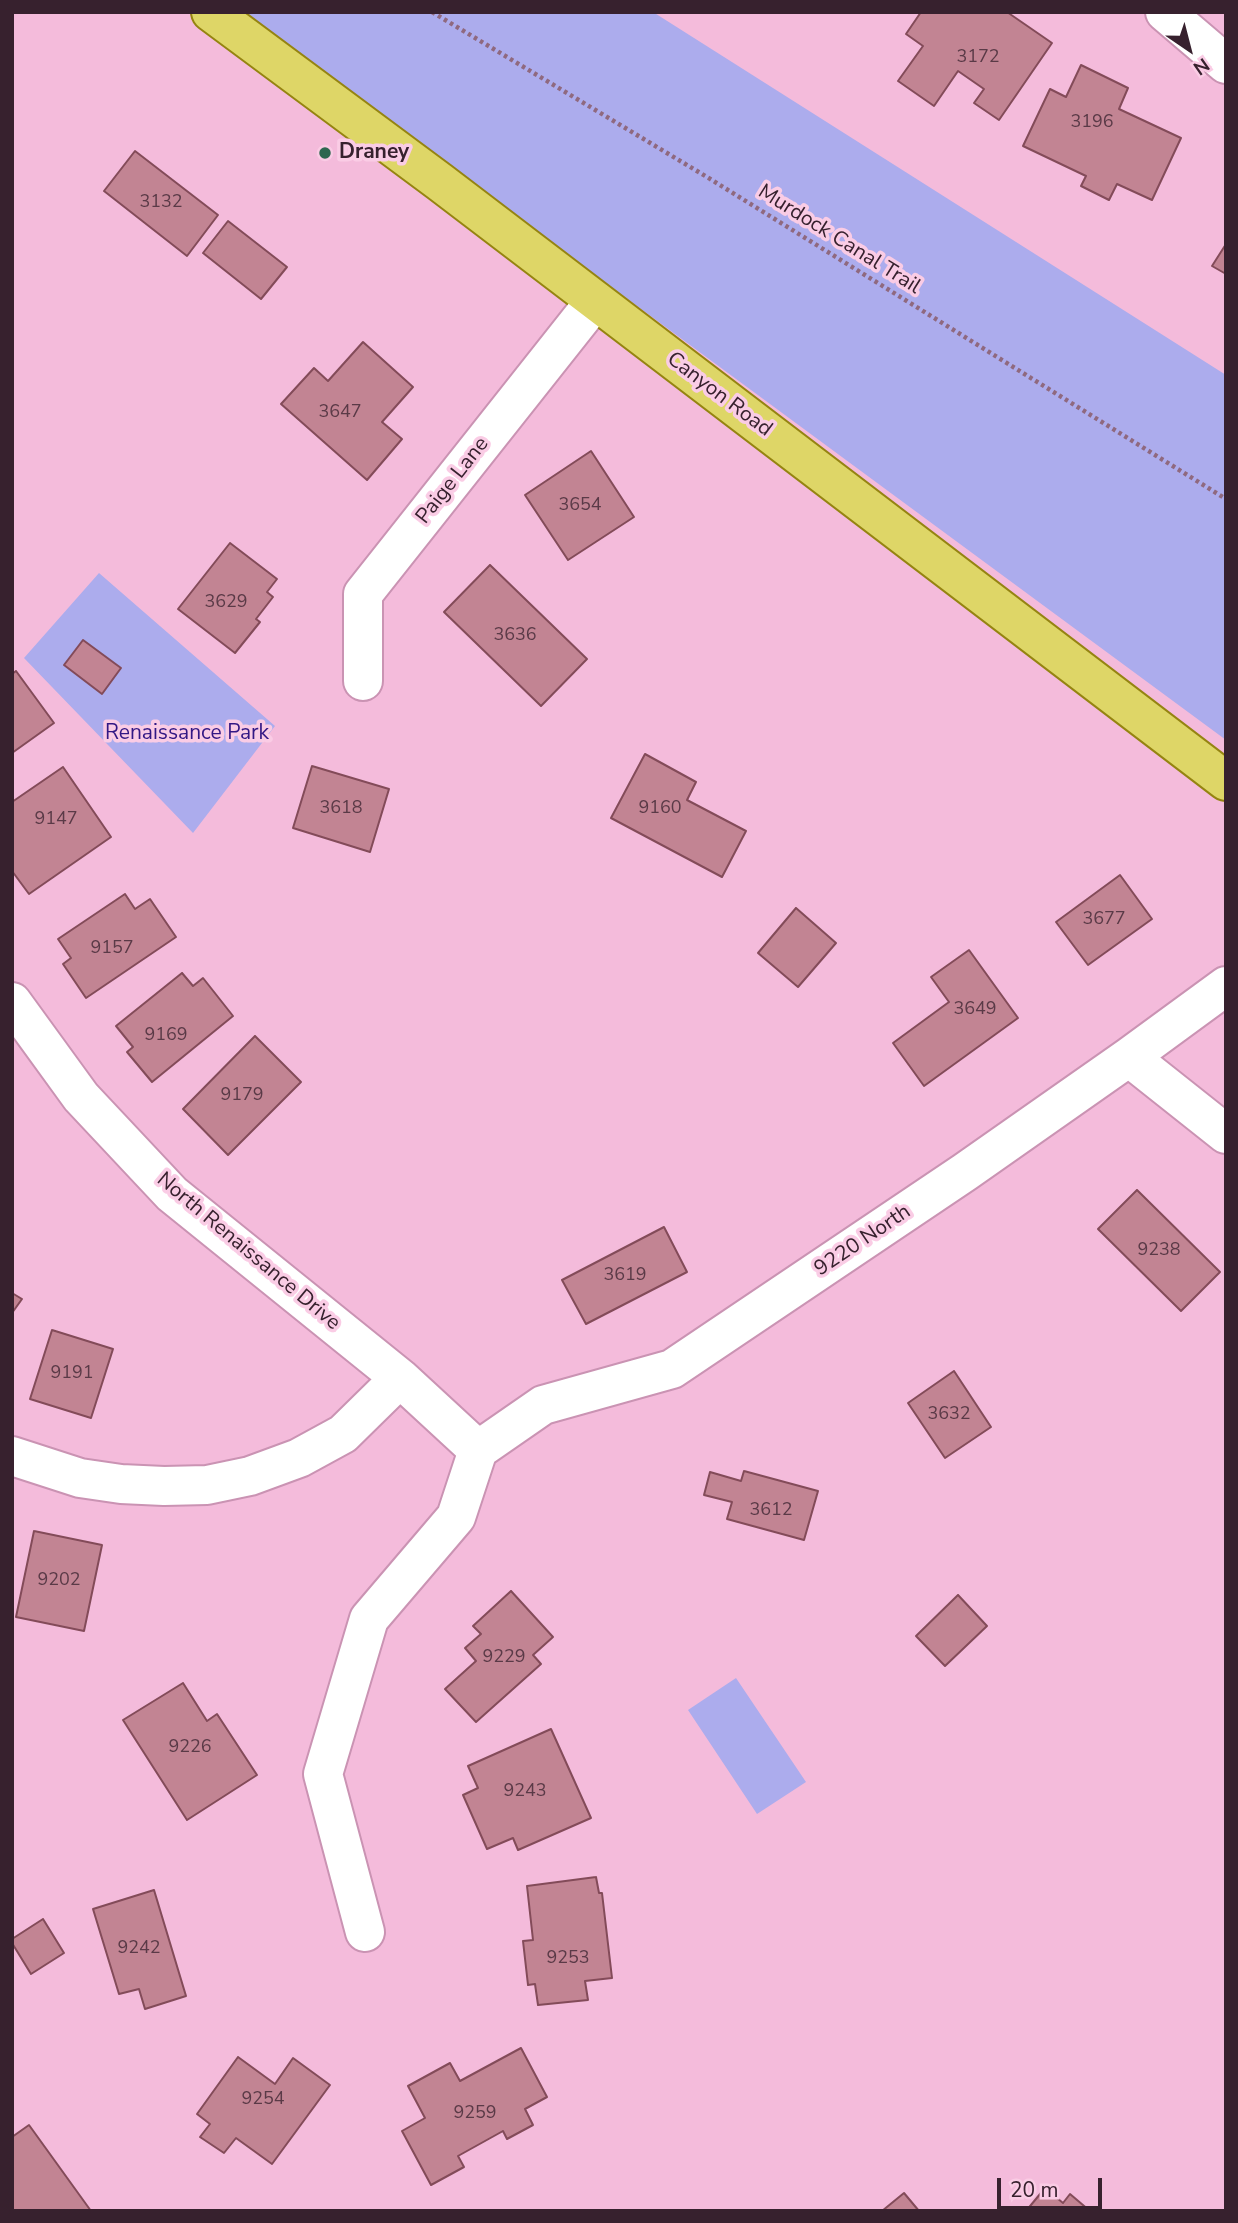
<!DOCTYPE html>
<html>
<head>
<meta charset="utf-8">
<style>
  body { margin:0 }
  #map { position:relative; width:1238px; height:2223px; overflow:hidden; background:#f4bbdb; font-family:"Nunito Sans",sans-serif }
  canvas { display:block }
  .frame { position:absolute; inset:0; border:14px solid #37212e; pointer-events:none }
  .north { position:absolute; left:1154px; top:14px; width:70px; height:70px; -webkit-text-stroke:5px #facce5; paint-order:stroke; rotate:145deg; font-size:19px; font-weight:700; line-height:28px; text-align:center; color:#37212e }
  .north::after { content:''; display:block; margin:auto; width:24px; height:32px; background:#37212e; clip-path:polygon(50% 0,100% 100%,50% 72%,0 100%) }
  .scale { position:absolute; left:997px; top:2178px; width:105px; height:32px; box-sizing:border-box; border:4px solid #37212e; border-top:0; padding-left:9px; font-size:21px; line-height:24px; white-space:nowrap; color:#37212e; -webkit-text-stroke:5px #facce5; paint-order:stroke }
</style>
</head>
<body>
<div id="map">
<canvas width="1238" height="2223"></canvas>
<div class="frame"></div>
<div class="north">N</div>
<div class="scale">20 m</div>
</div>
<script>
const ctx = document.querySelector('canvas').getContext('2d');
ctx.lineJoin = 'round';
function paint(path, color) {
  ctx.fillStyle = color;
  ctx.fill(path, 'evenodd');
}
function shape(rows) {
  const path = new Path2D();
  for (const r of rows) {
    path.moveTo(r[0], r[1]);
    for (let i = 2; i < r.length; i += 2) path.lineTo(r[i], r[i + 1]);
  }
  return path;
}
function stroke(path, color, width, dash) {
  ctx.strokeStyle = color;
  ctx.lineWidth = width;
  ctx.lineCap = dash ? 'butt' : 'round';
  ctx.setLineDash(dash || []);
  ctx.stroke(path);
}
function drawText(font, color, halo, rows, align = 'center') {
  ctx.font = font + ' "Nunito Sans",sans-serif';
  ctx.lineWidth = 7;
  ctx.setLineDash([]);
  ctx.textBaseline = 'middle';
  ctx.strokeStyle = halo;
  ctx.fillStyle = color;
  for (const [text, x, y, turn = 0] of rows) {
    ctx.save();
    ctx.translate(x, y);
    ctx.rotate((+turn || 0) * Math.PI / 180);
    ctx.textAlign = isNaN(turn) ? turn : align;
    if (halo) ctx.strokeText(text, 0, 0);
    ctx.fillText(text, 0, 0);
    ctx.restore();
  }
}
const green = shape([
  [238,12,653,12,1226,375,1226,740],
  [99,573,275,726,193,833,24,658],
  [736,1678,806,1782,757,1814,688,1710]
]);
const building = shape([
  [921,12,1007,12,1052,43,999,120,974,103,984,89,958,71,934,106,898,81,923,46,906,34,921,12],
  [1081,65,1128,88,1119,109,1181,138,1152,200,1117,184,1109,200,1081,186,1086,176,1023,146,1050,89,1066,97,1081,65],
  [135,151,218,215,187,256,104,191,135,151],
  [228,221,287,267,261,299,203,253,228,221],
  [1226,244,1226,274,1212,266,1226,244],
  [363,342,413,387,382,422,402,439,367,480,281,404,314,368,328,381,363,342],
  [591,451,634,517,568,560,525,495,591,451],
  [230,543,277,579,267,592,273,597,256,619,260,622,235,653,178,609,230,543],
  [490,565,587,659,541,706,444,612,490,565],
  [83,640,121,668,102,694,64,665,83,640],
  [16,671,54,723,12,753,12,674,16,671],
  [645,754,696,782,687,800,746,831,722,877,611,818,645,754],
  [312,766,389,789,370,852,293,828,312,766],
  [63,767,111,837,29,894,12,871,12,802,63,767],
  [1120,875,1152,919,1088,965,1056,922,1120,875],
  [125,894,135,909,150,899,176,937,86,998,63,964,71,958,58,939,125,894],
  [796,908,836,943,798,987,758,953,796,908],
  [969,950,1018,1018,924,1086,893,1043,949,1002,931,977,969,950],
  [182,973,193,986,203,978,233,1016,152,1082,127,1052,133,1047,116,1026,182,973],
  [255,1036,301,1082,228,1155,183,1109,255,1036],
  [1137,1190,1220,1272,1181,1311,1098,1229,1137,1190],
  [664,1227,687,1272,586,1324,562,1280,664,1227],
  [12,1293,22,1299,12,1313,12,1293],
  [52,1330,113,1349,91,1418,30,1399,52,1330],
  [954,1371,991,1427,945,1458,908,1403,954,1371],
  [744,1471,818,1491,804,1540,727,1519,732,1502,704,1495,710,1472,741,1481,744,1471],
  [34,1531,102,1545,84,1631,16,1617,34,1531],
  [511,1591,553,1637,533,1655,541,1664,476,1722,445,1689,476,1661,465,1648,481,1634,473,1626,511,1591],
  [958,1595,987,1626,945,1666,916,1636,958,1595],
  [183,1683,207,1721,217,1714,257,1775,187,1820,123,1720,183,1683],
  [551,1729,591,1818,518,1850,513,1838,487,1849,463,1795,478,1788,468,1766,551,1729],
  [596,1877,599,1893,602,1893,612,1978,585,1981,588,2000,538,2005,535,1984,528,1985,523,1941,533,1940,527,1886,596,1877],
  [154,1890,186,1996,145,2009,139,1989,119,1994,93,1909,154,1890],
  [43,1919,64,1953,31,1974,12,1943,12,1939,43,1919],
  [521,2048,547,2097,525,2109,533,2125,507,2139,503,2131,458,2156,464,2167,431,2185,402,2131,425,2118,408,2086,450,2063,460,2081,521,2048],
  [238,2057,275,2084,293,2058,330,2085,272,2164,236,2138,224,2153,200,2137,210,2124,197,2114,238,2057],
  [29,2125,91,2211,12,2211,12,2137,29,2125],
  [1045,2188,1063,2203,1070,2194,1090,2211,1026,2211,1045,2188],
  [904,2193,919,2211,882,2211,904,2193]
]);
const path = shape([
  [432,12,707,177,1226,499]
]);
const minor = shape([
  [1165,12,1226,64],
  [363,681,363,594,595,301],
  [12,1002,81,1097,172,1194,400,1378,478,1450],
  [1129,1057,1226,1134],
  [478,1450,543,1405,672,1369,965,1172,1129,1057,1226,986],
  [12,1456,80,1478,121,1484,164,1486,207,1485,250,1476,299,1458,343,1434,400,1378],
  [365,1932,323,1774,369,1619,456,1517,478,1450]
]);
const major = shape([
  [211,12,440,182,1226,781]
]);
const markers = [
  [325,153,7,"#2e6750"]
];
const numberNames = [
  ["3172",978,58],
  ["3196",1092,123],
  ["3132",161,203],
  ["3647",340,413],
  ["3654",580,506],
  ["3629",226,603],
  ["3636",515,636],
  ["3618",341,809],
  ["9160",660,809],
  ["9147",56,820],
  ["3677",1104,920],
  ["9157",112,949],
  ["3649",975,1010],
  ["9169",166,1036],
  ["9179",242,1096],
  ["9238",1159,1251],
  ["3619",625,1276],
  ["9191",72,1374],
  ["3632",949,1415],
  ["3612",771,1511],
  ["9202",59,1581],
  ["9229",504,1658],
  ["9226",190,1748],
  ["9243",525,1792],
  ["9242",139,1949],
  ["9253",568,1959],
  ["9254",263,2100],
  ["9259",475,2114]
];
const poiNames = [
  ["Draney",339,153]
];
const streetNames = [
  ["Murdock Canal Trail",839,240,32],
  ["Canyon Road",719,395,37],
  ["Paige Lane",453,481,-52],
  ["9220 North",863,1241,-34],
  ["North Renaissance Drive",248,1252,40]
];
const parkNames = [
  ["Renaissance Park",187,734]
];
paint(green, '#acaced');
paint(building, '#c28493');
stroke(building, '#834b59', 2);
stroke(minor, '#ca93b3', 42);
stroke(major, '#958411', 42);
stroke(path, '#8f697f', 4.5, [3.5, 3.5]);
stroke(minor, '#fff', 38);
stroke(major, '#ded667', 38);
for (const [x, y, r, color] of markers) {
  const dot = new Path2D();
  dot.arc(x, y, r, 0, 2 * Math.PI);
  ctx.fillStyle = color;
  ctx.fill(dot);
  stroke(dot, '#facce5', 2.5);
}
drawText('18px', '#5a3a47', null, numberNames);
drawText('bold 21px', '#37212e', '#facce5', poiNames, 'left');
drawText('21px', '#37212e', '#facce5', streetNames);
drawText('21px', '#321784', '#facce5', parkNames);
</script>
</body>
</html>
